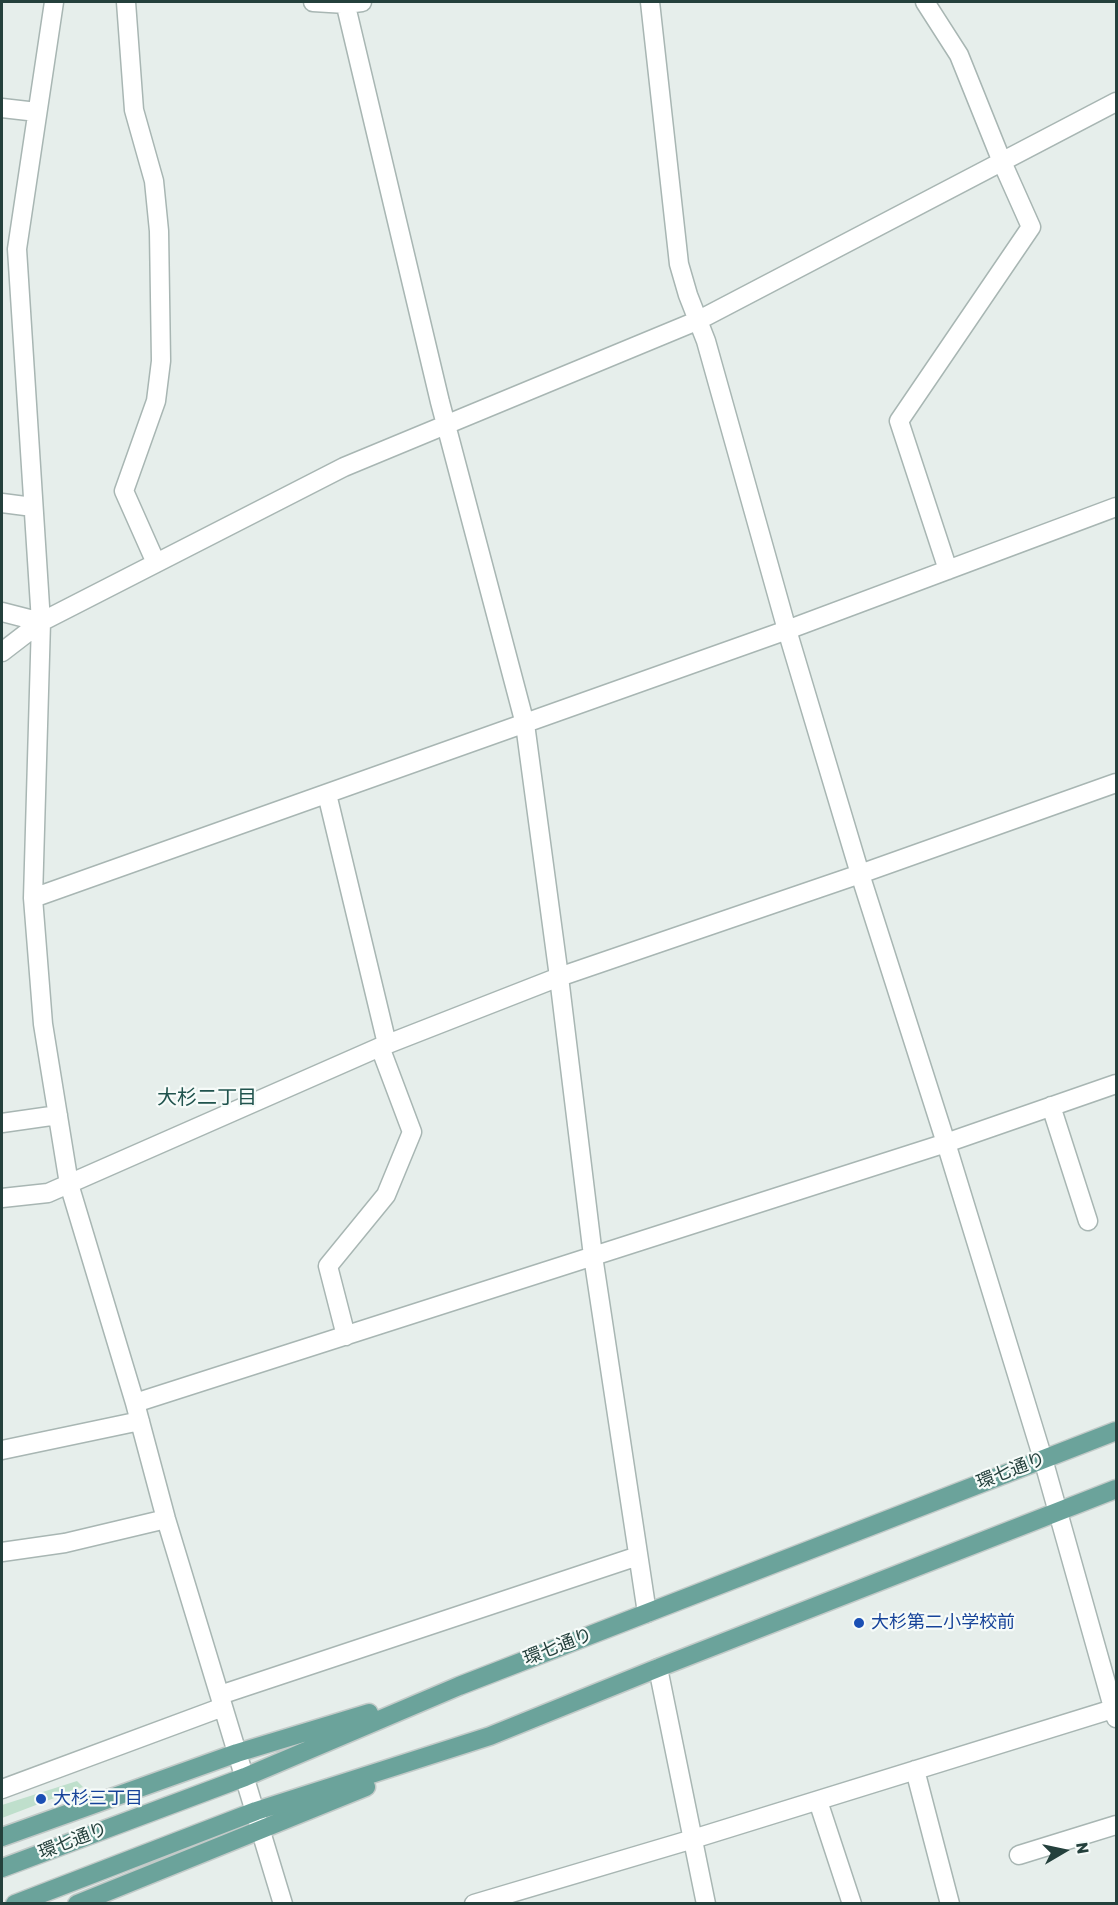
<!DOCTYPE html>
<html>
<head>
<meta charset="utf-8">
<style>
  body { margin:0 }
  #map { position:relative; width:1118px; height:1905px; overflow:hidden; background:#e6eeeb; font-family:Rubik,sans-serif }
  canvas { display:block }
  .frame { position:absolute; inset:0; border:3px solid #24403c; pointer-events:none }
  .north { position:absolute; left:1034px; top:1821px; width:60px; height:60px; -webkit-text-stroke:4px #f6fbf9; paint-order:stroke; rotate:81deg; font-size:16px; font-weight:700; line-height:24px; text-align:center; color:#24403c }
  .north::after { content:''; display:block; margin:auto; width:21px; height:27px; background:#24403c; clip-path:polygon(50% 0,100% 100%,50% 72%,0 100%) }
</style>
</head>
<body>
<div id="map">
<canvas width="1118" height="1905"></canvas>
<div class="frame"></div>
<div class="north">N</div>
</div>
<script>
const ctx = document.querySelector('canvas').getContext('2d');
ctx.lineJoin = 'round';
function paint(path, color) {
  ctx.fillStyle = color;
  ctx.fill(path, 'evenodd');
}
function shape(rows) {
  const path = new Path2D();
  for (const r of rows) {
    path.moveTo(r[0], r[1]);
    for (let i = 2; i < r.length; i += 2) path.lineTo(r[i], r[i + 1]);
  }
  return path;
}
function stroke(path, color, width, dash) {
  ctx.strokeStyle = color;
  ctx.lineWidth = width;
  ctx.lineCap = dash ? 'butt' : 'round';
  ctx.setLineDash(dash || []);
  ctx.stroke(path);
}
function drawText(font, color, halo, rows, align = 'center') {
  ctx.font = font + ' Rubik,"Noto Sans JP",sans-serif';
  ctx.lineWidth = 4.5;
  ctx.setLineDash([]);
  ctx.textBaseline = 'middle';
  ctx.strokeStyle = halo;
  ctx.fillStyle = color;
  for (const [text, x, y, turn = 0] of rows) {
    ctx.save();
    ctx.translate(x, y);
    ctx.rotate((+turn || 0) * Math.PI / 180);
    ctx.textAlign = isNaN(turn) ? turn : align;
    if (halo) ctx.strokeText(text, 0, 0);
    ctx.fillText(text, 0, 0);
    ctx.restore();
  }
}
const green = shape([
  [77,1781,83,1787,2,1818,2,1805]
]);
const minor = shape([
  [54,2,17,249,41,622,33,898,43,1024,69,1184,135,1403,166,1519,283,1904],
  [126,2,134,110,154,181,159,231,161,361,156,401,124,491,156,563],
  [313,2,346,4,362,2],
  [345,2,440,402,525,724,559,977,593,1256,647,1613],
  [650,2,679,264,688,295,706,341,787,630,860,874,946,1143,1043,1459,1116,1718],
  [925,2,959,55,1002,162,1031,227,899,421,948,570],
  [2,108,37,112],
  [2,503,33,507],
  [2,612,41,622],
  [2,652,41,622,344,467,699,320,1116,102],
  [327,794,387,1044],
  [33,898,787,630,1116,507],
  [1051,1106,1088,1221],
  [2,1123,58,1115],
  [2,1198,48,1193,380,1047,559,977,860,874,1116,783],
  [346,1336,328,1266,386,1195,412,1132,380,1047],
  [135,1403,946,1143,1116,1084],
  [2,1450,140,1421],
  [2,1552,65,1543,166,1519],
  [658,1668,706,1904],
  [220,1695,638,1556],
  [915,1770,950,1904],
  [2,1789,223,1707],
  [818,1801,852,1904],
  [1019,1855,1116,1825],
  [474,1904,693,1839,1116,1708]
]);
const major = shape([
  [2,1837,237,1753,369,1713],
  [2,1868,245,1777,459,1686,1116,1431],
  [15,1904,256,1811,490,1736,658,1668,1116,1489],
  [77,1904,366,1787]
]);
const markers = [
  [859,1623,6,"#1a4fb4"],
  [41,1799,6,"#1a4fb4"]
];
const streetNames = [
  ["環七通り",1011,1471,-21],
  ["環七通り",558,1647,-21],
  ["環七通り",73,1841,-21]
];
const transitNames = [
  ["大杉第二小学校前",871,1623],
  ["大杉三丁目",53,1799]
];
const neighbourhoodNames = [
  ["大杉二丁目",207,1098]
];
paint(green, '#bfdfcc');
stroke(minor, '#a8b6b3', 21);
stroke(major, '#c2cac8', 21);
stroke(minor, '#fff', 18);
stroke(major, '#6ba39b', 18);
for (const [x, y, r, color] of markers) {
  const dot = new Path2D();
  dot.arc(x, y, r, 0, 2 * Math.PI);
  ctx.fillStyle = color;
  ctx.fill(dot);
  stroke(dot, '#f6fbf9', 2);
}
drawText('18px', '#24403c', '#f6fbf9', streetNames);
drawText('18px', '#164399', '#f6fbf9', transitNames, 'left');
drawText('20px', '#20534d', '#f6fbf9', neighbourhoodNames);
</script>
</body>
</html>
